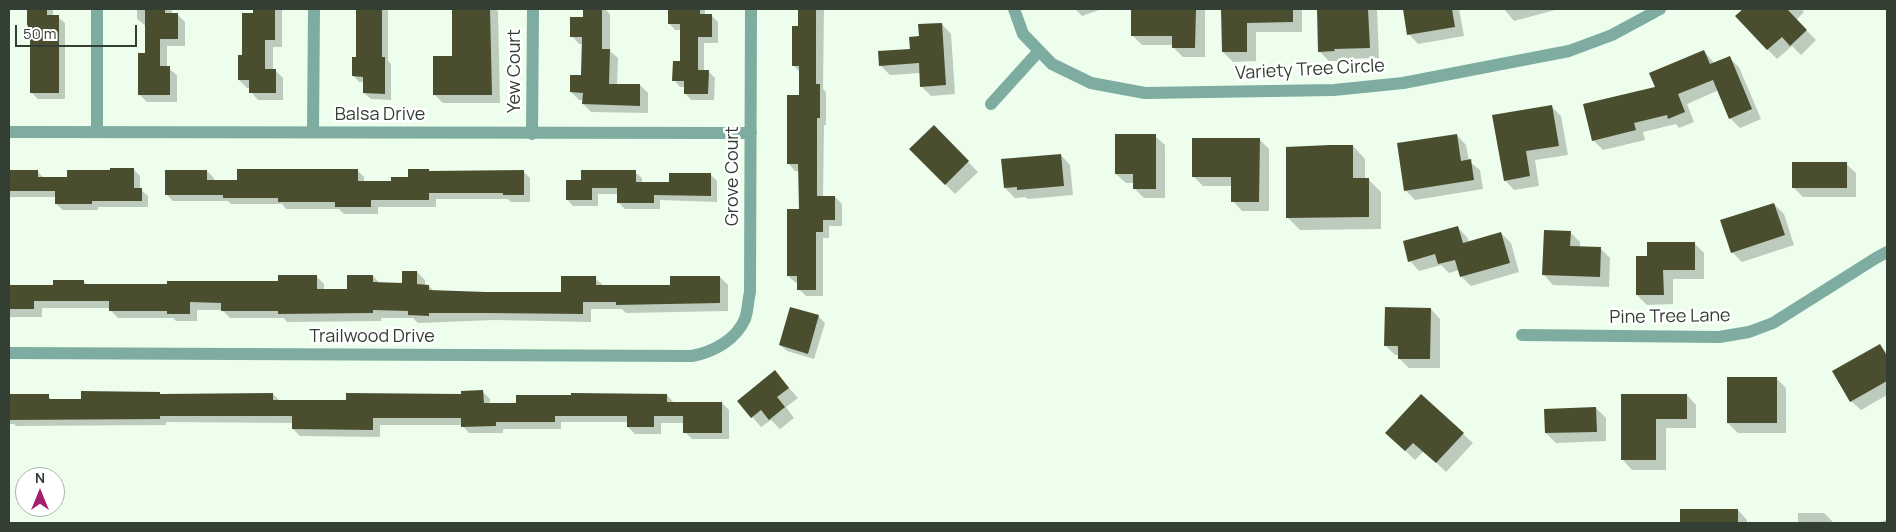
<!DOCTYPE html>
<style>
body{margin:0}
#map{position:relative;width:1896px;height:532px;overflow:hidden;background:#edfeed;font-family:Manrope,sans-serif}
canvas{display:block}
.frame{position:absolute;inset:0;border:10px solid #343f34;pointer-events:none}
.north{position:absolute;left:15px;top:467px;width:50px;height:50px;box-sizing:border-box;background:#fff;border:1px solid #aeb2ae;border-radius:50%;rotate:0deg;font-size:14px;font-weight:700;line-height:20px;text-align:center;color:#343f34}
.north::after{content:'';display:block;margin:auto;width:18px;height:22px;background:#a5206c;clip-path:polygon(50% 0,100% 100%,50% 72%,0 100%)}
.scale{position:absolute;left:15px;top:25px;width:122px;height:22px;box-sizing:border-box;border:2px solid #343f34;border-top:0;padding-left:6px;font-size:15px;line-height:18px;white-space:nowrap;color:#343f34;-webkit-text-stroke:4px #fff;paint-order:stroke}
</style>
<div id="map">
<canvas width="1896" height="532"></canvas>
<div class="frame"></div>
<div class="north">N</div>
<div class="scale">50 m</div>
</div>
<script>
const g = document.querySelector('canvas').getContext('2d');
g.lineJoin = 'round';
function fill(path, color) { g.fillStyle = color; g.fill(path, 'evenodd'); }
function trace(path, color, width, dash) { g.strokeStyle = color; g.lineWidth = width; g.lineCap = dash ? 'butt' : 'round'; g.setLineDash(dash || []); g.stroke(path); }
function drawText(font, color, halo, rows, align = 'center') {
  g.font = font + ' Manrope,sans-serif'; g.lineWidth = 5; g.setLineDash([]); g.textBaseline = 'middle'; g.strokeStyle = halo; g.fillStyle = color; for (const [text, x, y, turn = 0] of rows) {
    g.save(); g.translate(x, y); g.rotate((+turn || 0) * Math.PI / 180); g.textAlign = isNaN(turn) ? turn : align; if (halo) g.strokeText(text, 0, 0); g.fillText(text, 0, 0); g.restore();
  }
}
fill(new Path2D(`
 M29,9H53V17H58L65,23V99H38L31,92V40L28,38Z
 M137,9H172V14H177L185,22V46H167V67L177,75V102H147L139,94L146,55V26L137,19Z
 M254,9H282V47H273V70H275L283,78V100H258L251,92V88H247L239,80Z
 M357,9H388V61L391,64V100L371,99L364,93L365,82H359L353,75L357,58Z
 M454,9H495L498,11L500,103H443L434,94L453,57Z
 M584,9H605L610,14V51L618,58L617,85H640L648,93V113L591,112L583,104V100H579L571,92L582,76L583,44H579L572,36L584,19Z
 M669,9H705V16H712L718,22V43H704V71H708L715,78L714,100H691L685,93V87H680L674,80L681,63V30H675L669,23Z
 M799,9H824L823,89L826,92V125H824L823,197H835L842,204V226H829V238H823V296H806L799,289V283H796L788,276L801,210L800,171H795L788,163L801,96V73L793,65L800,27Z
 M941,9H966V10H943Z
 M1075,9H1102L1082,16Z
 M1154,9H1205V57H1183L1174,48V45H1142L1132,35Z
 M1223,9H1302V32H1256V61L1233,62L1223,52Z
 M1318,9H1377L1379,58L1344,59V61H1329L1320,52Z
 M1412,9H1459L1464,36L1418,44L1409,34L1404,10Z
 M1504,9H1559L1514,21Z
 M1745,9H1801L1804,12L1796,20L1816,40L1801,55L1792,46L1777,59L1736,17Z
 M942,24L951,34L955,94L931,96L921,86V73L890,75L880,65L911,50L920,38Z
 M1704,51L1715,64L1729,58L1739,67L1761,119L1740,128L1730,118L1719,90L1687,104L1694,122L1679,128L1676,124L1643,132L1645,140L1603,150L1593,140L1656,88Z
 M1551,106L1561,116L1568,155L1535,160L1539,186L1514,190L1505,180Z
 M933,127L978,172L955,194L911,149Z
 M1457,135L1466,145L1469,161L1480,170L1483,189L1415,200L1405,190Z
 M1155,136L1165,145V198H1144L1134,188V183H1126L1116,174Z
 M1259,139L1269,149V211H1242L1233,201V186H1203L1193,176Z
 M1353,146L1365,159V179H1368L1381,192V229L1300,230L1287,217Z
 M1061,155L1070,165L1073,195L1028,199L1025,197L1015,198L1005,188Z
 M1846,164L1856,173V197H1803L1793,187Z
 M133,169L140,176V189L148,196V207H98V210H63L56,204V197H9V171H37L44,178H68V171Z
 M357,170L364,177V182H392L409,178L429,170L431,172L523,171L530,178V202H511L508,199H436V207H378V214H344L339,209H286L282,204H231L228,201H173L166,194L207,171L214,178V181H238Z
 M635,172L642,178V183H671L710,174L717,181V202L660,200V209H625L618,202V194H598V206H573L567,199L583,181Z
 M1774,204L1784,214L1794,245L1742,262L1732,252Z
 M1457,227L1467,237L1469,242L1501,233L1511,243L1519,272L1471,286L1461,276L1459,270L1449,273L1441,265L1419,271L1410,261Z
 M1570,232L1580,242V247L1600,248L1610,258L1609,287L1553,285L1544,275Z
 M1694,243L1704,253V279H1673V304L1647,305L1637,295L1648,257Z
 M417,272L425,280V286H429L435,292L563,293L595,278L604,286L671,287L720,277L728,285V311L626,313L622,309H591V322L495,320L418,323L413,318H381V321L287,322L284,318H230L222,310H197V321H176L173,318H118L110,310V308H42V317H9V287H54L83,281L87,285H168L279,282L316,276L324,284V290H348L373,276L380,283L403,284Z
 M1431,309L1440,319V368H1409L1399,358V355H1395L1385,345Z
 M818,316L825,323L814,359L787,351L780,345Z
 M1880,345L1887,353V395L1861,410L1851,401Z
 M775,372L798,398L786,407L794,418L780,429L771,420L761,427L738,401Z
 M1776,378L1786,388V433H1738L1728,423Z
 M483,392L490,399V404L667,395L674,403H722L729,410V439H692L685,432V423H661V434H635L628,427V422H561V429H503V433H469L462,425H380V437L300,436L293,429V423L166,422V425L16,426L14,424H9V396H48L52,400H82L161,395L273,394L280,401H347L462,395Z
 M1623,395H1687L1696,405V428H1666V470H1632L1623,460Z
 M1596,408L1606,418V441L1556,443L1546,433Z
 M1463,434L1473,443L1446,472L1424,451L1415,460L1397,443Z
 M1681,510H1738L1747,520V523H1681Z
 M1798,513H1824L1834,523H1798Z
 M1887,520V523H1875Z`), '#0003');
fill(new Path2D(`
 M27,9H47V15H59V93H30V38H27Z
 M145,9H165V13H178V39H160V66H170V95H138V53H145Z
 M253,9H275V40H265V69H276V93H249V80H238V55H242V13H253Z
 M356,9H382V57H385V94L363,93V77L352,76V57H356Z
 M452,9H490L492,95H433V56H452Z
 M583,9H602V49H610L609,84H640V106L582,104L583,93L570,92V75H581L582,37H570V17H583Z
 M668,9H700V14H712V37H698V70H709L708,94H684V81H672L673,61H680V24H668Z
 M798,9H816V84H820V118H817V196H835V220H823V232H816V290H797V276H787V209H799L798,164H787V95H799V66H792V26H798Z
 M1131,9H1196L1195,48H1172V36H1131Z
 M1221,9H1293V22L1247,23V52H1222Z
 M1317,9H1368L1370,48L1334,49L1335,51L1318,52Z
 M1403,9H1452L1455,27L1407,35Z
 M1743,9H1787L1807,30L1790,46L1782,37L1767,50L1735,16Z
 M942,23L946,85L920,87L919,63L879,66L878,51L910,49L909,37L919,36L918,24Z
 M1704,50L1710,64L1730,56L1752,109L1729,119L1713,80L1678,94L1685,112L1668,119L1667,115L1634,123L1636,130L1592,141L1583,104L1655,87L1649,73Z
 M1552,105L1559,146L1526,151L1530,176L1504,181L1492,115Z
 M934,125L969,161L945,185L909,149Z
 M1115,134H1156V189H1133V174H1115Z
 M1457,134L1461,161L1471,159L1474,180L1404,191L1397,143Z
 M1192,138H1260L1259,202H1231V177H1192Z
 M1330,145H1353V178H1369V217L1286,218V147Z
 M1061,154L1064,186L1017,190V187L1004,188L1001,159Z
 M1792,162H1847V188H1792Z
 M110,168H134V188H142V201H92V204H55V191H9V170H38V177H67V170H110Z
 M237,169H358V181H391V177H408V169H429V171L524,170V195H503V193H429V200H371V207H335V202H278V198H223V195H165V170H207V180H237Z
 M581,170H636V182H669V173H711V196L654,195V203H617V188H592V200H566V180H581Z
 M1774,203L1785,235L1731,253L1720,220Z
 M1458,226L1463,243L1501,232L1510,263L1460,277L1455,260L1438,264L1435,254L1408,262L1403,241Z
 M1544,230L1571,231L1570,246L1601,247L1600,277L1542,275Z
 M1647,242H1695V270H1663L1664,295H1636V256H1647Z
 M402,271H417V284L429,285V290L486,292H561V276H596V285H670V276H720V303L616,305V302H583V314L486,313H429V316L408,315V311L373,310V313L278,314V311H221V303L190,302V314H167V311H109V301H34V309H9V285H53V280H84V284H167V281H278V275H317V289H347V275H373V282L402,283Z
 M790,307L819,315L808,354L779,345Z
 M1385,307L1431,308L1430,359H1398V346H1384Z
 M1880,344L1887,356V381L1850,402L1832,371Z
 M775,370L789,388L777,397L785,407L769,420L761,410L751,418L737,401Z
 M1727,377H1777V423H1727Z
 M483,390L484,403H516V395H571V393L667,394V402H722V433H683V416H654V427H627V416H555V422H496V426L461,427V418H373V430L292,429V416H160V419L9,420V394H49V399H81V391L160,392V394L273,393V400H346V393L461,394V391Z
 M1421,394L1464,433L1436,463L1413,443L1405,451L1385,433Z
 M1621,394H1687V419H1656V460H1621Z
 M1596,407L1597,432L1545,433L1544,409Z
 M1680,509H1738V523H1680Z`), '#4a4e2f');
trace(new Path2D(`
 M97,9V132
 M1014,9L1023,34L1052,64L1091,83L1145,93L1334,90L1403,83L1569,51L1612,35L1660,9
 M991,104L1039,51
 M9,132L751,133
 M313,132L314,9
 M532,134L533,9
 M1522,335L1719,337L1749,332L1773,323L1876,258L1887,252
 M9,353L692,356C713,352 736,340 745,319C748,311 748,300 750,292L751,9`), '#7eaca0', 12);
drawText('18px', '#343f34', '#fff', [
 ["Variety Tree Circle",1310,70,-3],
 ["Yew Court",515,71,-90],
 ["Balsa Drive",380,115],
 ["Grove Court",733,176,-90],
 ["Pine Tree Lane",1670,317,-1],
 ["Trailwood Drive",372,337]
]);
</script>
